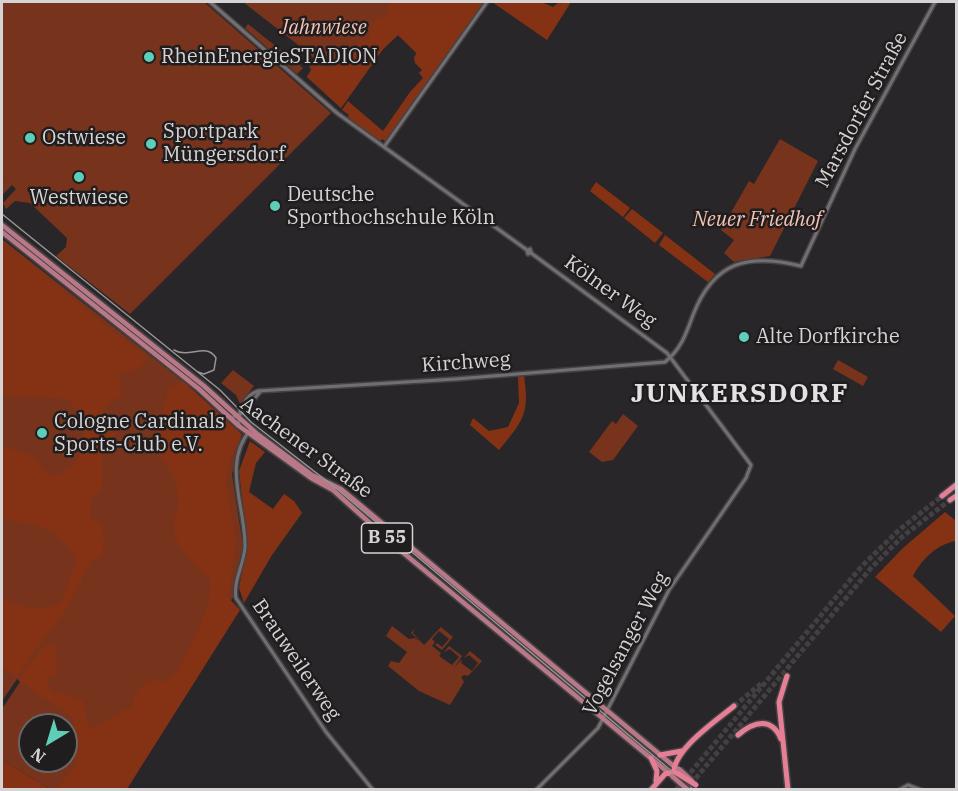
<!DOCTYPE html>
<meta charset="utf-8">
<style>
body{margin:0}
#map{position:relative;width:958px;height:791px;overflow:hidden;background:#292629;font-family:"IBM Plex Serif",serif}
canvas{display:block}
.frame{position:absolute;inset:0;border:3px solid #d5d3d4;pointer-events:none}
.north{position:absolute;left:18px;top:713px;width:60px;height:60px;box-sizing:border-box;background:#201d1f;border:2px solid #686667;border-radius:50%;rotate:218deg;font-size:16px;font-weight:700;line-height:24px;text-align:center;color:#d5d3d4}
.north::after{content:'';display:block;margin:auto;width:21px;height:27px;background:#5eceb8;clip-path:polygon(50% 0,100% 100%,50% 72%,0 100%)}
</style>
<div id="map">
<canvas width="958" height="791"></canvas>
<div class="frame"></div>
<div class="north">N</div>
</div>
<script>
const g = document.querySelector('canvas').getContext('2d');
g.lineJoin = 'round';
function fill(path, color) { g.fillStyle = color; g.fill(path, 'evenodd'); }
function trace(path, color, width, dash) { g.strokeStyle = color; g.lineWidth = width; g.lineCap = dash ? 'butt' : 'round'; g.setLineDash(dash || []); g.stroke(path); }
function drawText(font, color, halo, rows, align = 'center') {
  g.font = font + ' "IBM Plex Serif",serif'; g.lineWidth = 5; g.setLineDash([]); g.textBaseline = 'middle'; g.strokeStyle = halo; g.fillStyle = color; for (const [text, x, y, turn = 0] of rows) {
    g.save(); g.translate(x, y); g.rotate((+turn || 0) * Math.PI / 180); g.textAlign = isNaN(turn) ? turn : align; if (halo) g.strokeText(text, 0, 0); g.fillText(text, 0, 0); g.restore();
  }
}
fill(new Path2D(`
 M2,2H204L331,113L130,314L56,256L66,247L67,238L30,203L15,201L6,209L3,203L16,189L12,185L2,195V177H4L2,175Z
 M243,2H485L435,72L398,35L383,49L341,108L307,77L311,70L309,66L314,60L311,55Z
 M248,24L303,68L297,74L245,28Z
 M780,139L818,161L770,256L734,262L724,253L734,240L721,230L749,181L754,184Z
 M2,239L184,382L242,434L232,474L243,546L233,597L196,657L127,789H50L2,760V709L20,682L17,679L2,701ZM30,725H66V761H30Z
 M838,360L868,377L863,386L833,369Z
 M233,370L254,386L240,404L236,395L221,383Z
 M623,414L638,426L613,460L602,462L589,452L612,421L616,424Z
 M392,626L409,639L415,638L421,642L411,633L414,629L413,633L424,645L441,627L453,637L442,650L435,645L437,643L442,647L449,639L439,631L432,639L435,642L432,646L441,653L439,656L452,665L459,657L450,649L444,652L449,646L462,656L454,668L462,659L461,663L472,671L478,663L469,655L464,658L470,651L482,661L468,676L464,675L461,677L464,682L450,705L419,691L388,666L391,661L399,663L407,652L386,636Z`), '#78331c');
fill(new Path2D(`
 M391,2H485L386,142L382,139L380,142L347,118L349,115L342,110L348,101L383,131L410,92L423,78L419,73L422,70L415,63L414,57L417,53L398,35L383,49L341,108L307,77L314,65C338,77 349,57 360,39L370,40L369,32L377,17H388L386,10Z
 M492,2H541L553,7L559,2H571L547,40Z
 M596,182L630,208L623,217L590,191Z
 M632,209L663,233L655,243L624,218Z
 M665,235L715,274L708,282L659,245Z
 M2,240L112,331L148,357C140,370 133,371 119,373L122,395L103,408L106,428L116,434L103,452L102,490L91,498L90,517C107,527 105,538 102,556L92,560L67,608L16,677L2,667V598C22,608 39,611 61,604L77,560C57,526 38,524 2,520V446L30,455L46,472L55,477L77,462L85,421L67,399L2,395Z
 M524,376C530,415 522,422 499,450L470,425L473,418L489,431L508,427L519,403L518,377Z
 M184,382L241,434L229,462L226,483L236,543L228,597L240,610L127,789H56L76,765L74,718L20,681L25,670L46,645H56V675L47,679L51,691L83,700L89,728C105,725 117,712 132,707C135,691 139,685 154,679L163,682L177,672L199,628L210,598V579C198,569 176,547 174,531C172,522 177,513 178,504C181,482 164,457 148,443L159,426L169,387Z
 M250,441L265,452L256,463L249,492L273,509L284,494L294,501L302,513L272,555L244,603L239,588L247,544L239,471Z
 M945,512L956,521V541C937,544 922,559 913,576L955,616L941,632L875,577L903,548Z
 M2,760L50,789H2Z`), '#853214');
trace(new Path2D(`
 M734,706L762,683
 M676,790L861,567L899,530L942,496
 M686,790L871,568L903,536L950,500`), '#434043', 5, [5, 2.5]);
const minor = new Path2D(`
 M210,2L337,113L527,250
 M384,147L487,2
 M530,249L531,252L528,254L527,251Z
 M531,253L667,353L751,465L746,478L669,590L598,728L536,790
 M230,417H238L260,392
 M239,424C237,411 246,395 258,391L456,379L665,362C681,349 686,334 693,315C714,261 748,253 801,266L855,149L935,2
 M251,429C221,464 246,507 245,547C244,564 233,581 236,598L326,732L373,790
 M899,790L908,785L921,790`);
const major = new Path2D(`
 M2,225L204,386L256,433L312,475L341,489L676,768
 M2,232L199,389L239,426L311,478L333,490L400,550L670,774`);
const highway = new Path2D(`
 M942,496L956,485
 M950,500L956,496
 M787,676L779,702L788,790
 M738,735C754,721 772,717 781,739
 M660,755L682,751
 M651,758L657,771L656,781
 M674,777C669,752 716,721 734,706
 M651,790L665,774L674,772`);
trace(minor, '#454244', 6);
trace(major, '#454244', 8);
trace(highway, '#454244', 8);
trace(minor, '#726e71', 3);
trace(major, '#b87887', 4.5);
trace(highway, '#e67f95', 5);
trace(new Path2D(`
 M2,182V192
 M2,214L220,390L251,422L337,489L694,790
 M174,350C189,359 206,342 216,358L214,370L204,374L198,372`), '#979596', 1.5);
const majorBridge = new Path2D(`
 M679,769L692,781
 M672,776L688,790`);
const highwayBridge = new Path2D(`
 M675,772L696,785`);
trace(majorBridge, '#454244', 8, []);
trace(highwayBridge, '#454244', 8, []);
trace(majorBridge, '#b87887', 4.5);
trace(highwayBridge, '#e67f95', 5);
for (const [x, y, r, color] of [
 [149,57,6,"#5eceb8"],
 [30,138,6,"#5eceb8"],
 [151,144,6,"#5eceb8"],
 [79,177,6,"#5eceb8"],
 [275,206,6,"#5eceb8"],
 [744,337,6,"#5eceb8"],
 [42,433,6,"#5eceb8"]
]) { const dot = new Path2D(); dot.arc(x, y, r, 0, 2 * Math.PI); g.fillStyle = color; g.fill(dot); trace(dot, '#201d1f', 2); }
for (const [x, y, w] of [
 [387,538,51]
]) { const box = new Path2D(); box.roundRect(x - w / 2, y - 15, w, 30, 4.5); g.fillStyle = '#201d1f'; g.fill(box); trace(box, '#d5d3d4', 1.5); }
drawText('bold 18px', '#d5d3d4', null, [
 ["B 55",387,538]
]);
drawText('italic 20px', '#f4c3b3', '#201d1f', [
 ["Jahnwiese",323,28],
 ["Neuer Friedhof",757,220]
]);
drawText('20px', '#d5d3d4', '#201d1f', [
 ["RheinEnergieSTADION",161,57],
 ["Sportpark",163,132],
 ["Müngersdorf",163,155],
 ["Ostwiese",42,138],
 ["Deutsche",287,195],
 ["Sporthochschule Köln",287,218],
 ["Westwiese",79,198,"center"],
 ["Alte Dorfkirche",756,337],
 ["Cologne Cardinals",54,422],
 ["Sports-Club e.V.",54,445]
], 'left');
drawText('20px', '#d5d3d4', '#201d1f', [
 ["Marsdorfer Straße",862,110,-62],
 ["Kölner Weg",610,292,36],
 ["Kirchweg",466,363,-4],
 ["Aachener Straße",306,448,36],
 ["Vogelsanger Weg",626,644,-62],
 ["Brauweilerweg",296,660,56]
]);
g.letterSpacing = '1.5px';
drawText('bold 26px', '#e4e0e3', '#201d1f', [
 ["JUNKERSDORF",740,394]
]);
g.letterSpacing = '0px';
</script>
